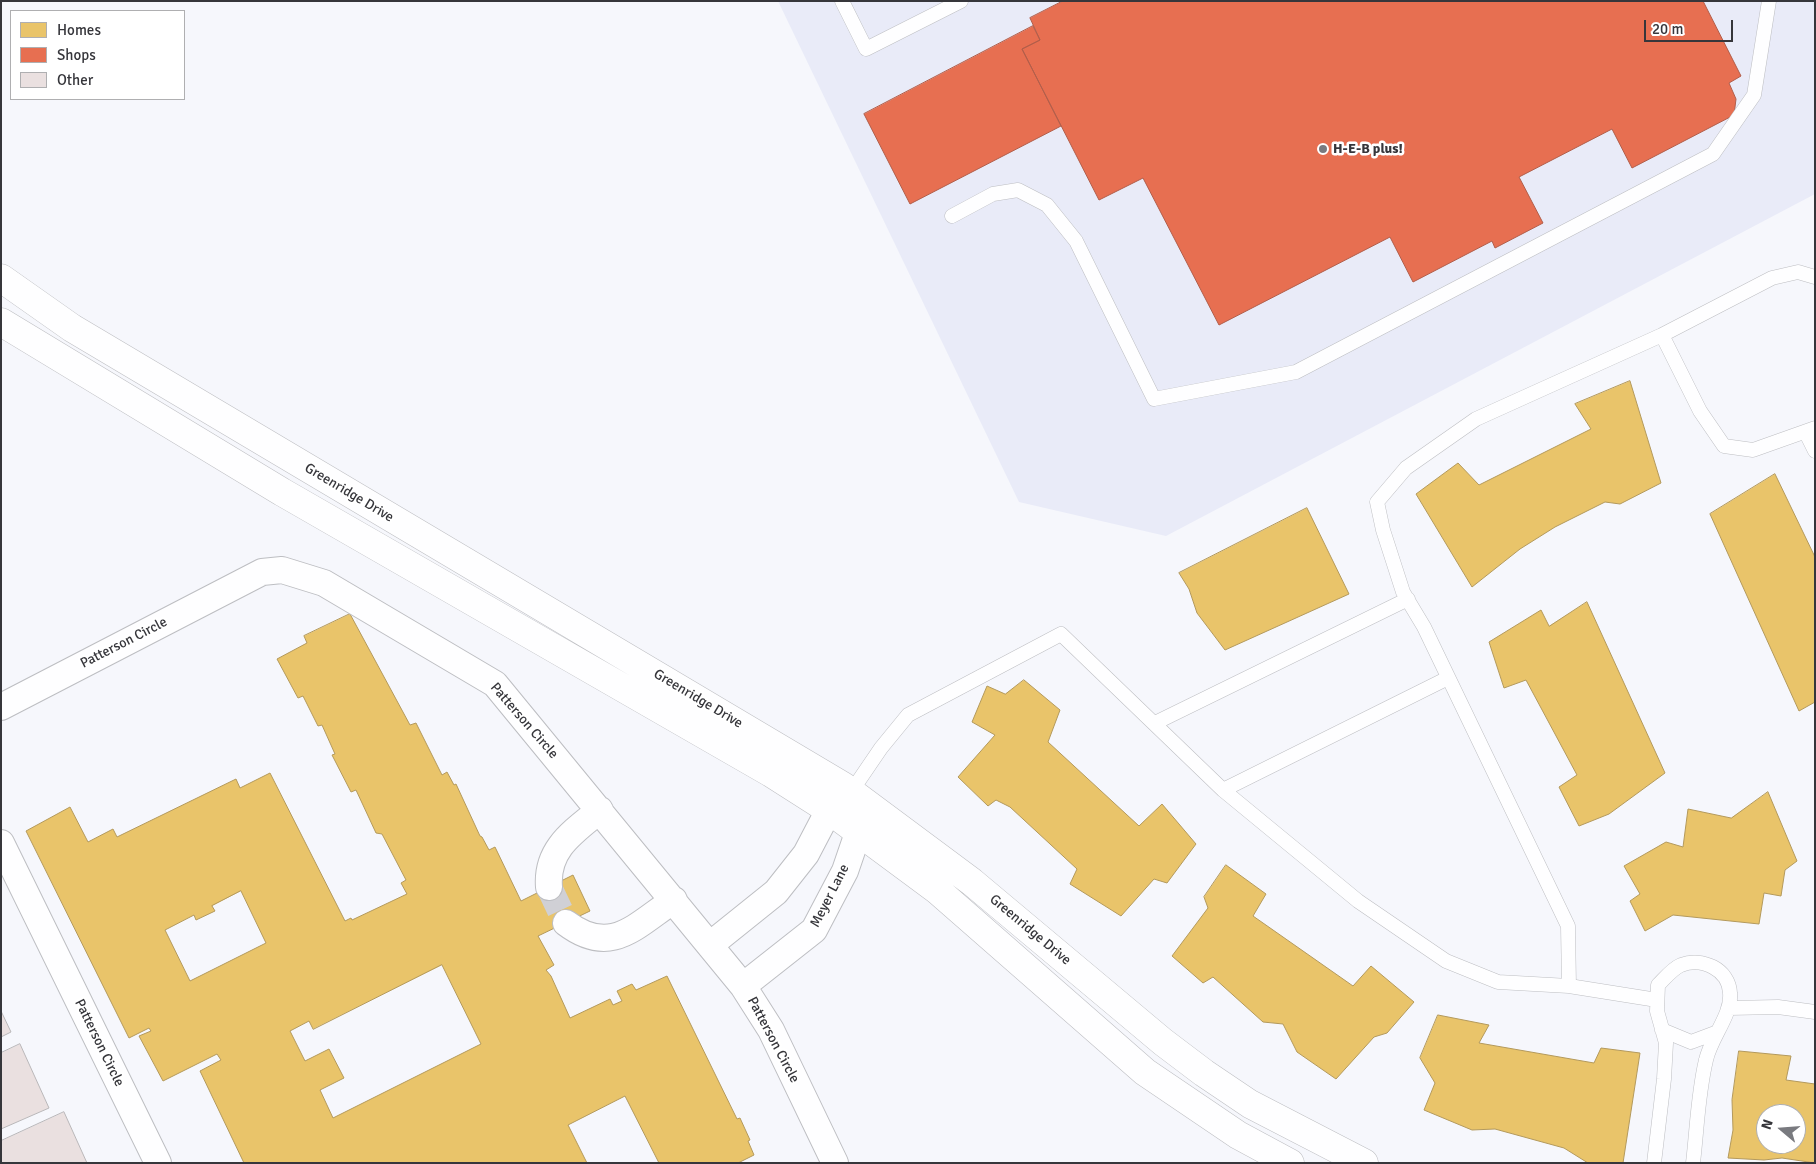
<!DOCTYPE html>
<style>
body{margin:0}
#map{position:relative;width:1816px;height:1164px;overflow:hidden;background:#f6f7fc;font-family:Signika,sans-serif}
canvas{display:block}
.frame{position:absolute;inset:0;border:2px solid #36363b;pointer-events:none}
.legend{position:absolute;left:10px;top:10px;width:175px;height:90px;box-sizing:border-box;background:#fff;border:1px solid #afafb1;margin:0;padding:6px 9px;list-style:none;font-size:15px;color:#36363b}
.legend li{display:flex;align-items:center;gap:10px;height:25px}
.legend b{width:25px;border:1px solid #afafb1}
.north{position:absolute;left:1756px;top:1104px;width:50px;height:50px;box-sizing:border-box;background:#fff;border:1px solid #afafb1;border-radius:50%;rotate:288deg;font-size:14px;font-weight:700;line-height:20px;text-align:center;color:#36363b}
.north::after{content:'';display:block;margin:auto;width:18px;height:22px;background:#797a7f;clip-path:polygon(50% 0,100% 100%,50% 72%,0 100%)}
.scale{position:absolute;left:1644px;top:20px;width:89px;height:22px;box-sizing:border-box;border:2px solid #36363b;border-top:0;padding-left:6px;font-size:15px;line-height:18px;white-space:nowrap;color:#36363b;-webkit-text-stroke:4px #fff;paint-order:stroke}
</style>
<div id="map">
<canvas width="1816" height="1164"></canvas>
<div class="frame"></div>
<ul class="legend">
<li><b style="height:14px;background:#e9c46a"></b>Homes</li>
<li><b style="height:14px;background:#e76f51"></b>Shops</li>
<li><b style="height:14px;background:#eae0e0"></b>Other</li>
</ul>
<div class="north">N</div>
<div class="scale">20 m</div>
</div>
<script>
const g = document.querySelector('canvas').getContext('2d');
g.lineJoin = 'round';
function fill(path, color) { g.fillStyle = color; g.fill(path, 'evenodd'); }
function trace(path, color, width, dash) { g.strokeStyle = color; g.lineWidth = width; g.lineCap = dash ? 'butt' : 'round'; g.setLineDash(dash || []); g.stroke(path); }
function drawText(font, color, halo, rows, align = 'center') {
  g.font = font + ' Signika,sans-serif'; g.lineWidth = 5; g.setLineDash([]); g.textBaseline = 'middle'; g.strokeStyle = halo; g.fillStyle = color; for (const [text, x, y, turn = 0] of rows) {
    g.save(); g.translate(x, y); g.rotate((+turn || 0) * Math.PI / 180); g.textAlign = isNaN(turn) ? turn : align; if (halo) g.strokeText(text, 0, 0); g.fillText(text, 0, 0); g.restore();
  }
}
fill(new Path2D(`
 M778,1H1815V194L1166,536L1019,502Z`), '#e9ebf8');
const homes = new Path2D(`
 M1630,381L1661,483L1620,504L1605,502L1555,527L1520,549L1472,587L1416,494L1458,463L1479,485L1591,429L1575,404Z
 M1775,474L1815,557V702L1799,711L1710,514Z
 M1307,508L1349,594L1225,650L1197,613L1189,589L1179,573Z
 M1587,602L1665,773L1609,814L1579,826L1559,787L1577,775L1526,680L1504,688L1489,642L1541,610L1549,626Z
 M350,614L410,725L416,723L442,775L447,772L454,785L456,784L480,836L482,837L489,850L495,847L521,901L573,875L590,911L538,936L554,965L546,970L551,976L570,1018L610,999L613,1005L622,1001L617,991L632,984L636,990L667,976L737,1119L740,1118L750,1140L748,1141L754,1155L738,1163H659L625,1096L568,1125L587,1163H244L200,1071L221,1060L217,1054L163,1081L139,1036L151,1031L149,1028L129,1038L26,831L70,807L88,842L113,829L117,837L236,779L240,788L270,773L345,921L351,918L352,920L407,894L401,883L406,880L382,834L376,833L356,790L351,792L332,755L335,754L322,725L318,726L303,696L298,698L277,659L307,643L304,636ZM241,891L266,943L190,981L165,930L194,915L196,920L215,911L212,906ZM442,965L481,1044L333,1118L320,1090L344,1078L329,1049L305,1061L290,1031L309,1021L313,1029Z
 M1024,680L1060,710L1048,742L1139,826L1162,804L1196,844L1167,883L1154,879L1121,916L1070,884L1077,869L1010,807L996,800L988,806L958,777L995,735L972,722L987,686L1005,694Z
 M1768,792L1797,861L1785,870L1781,896L1764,893L1759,924L1673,915L1645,931L1630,901L1640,894L1624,866L1666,842L1683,847L1688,809L1731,818Z
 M1226,865L1266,894L1253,916L1353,986L1371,966L1414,1002L1387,1033L1374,1037L1336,1079L1297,1052L1283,1024L1263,1022L1213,977L1203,983L1172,956L1208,908L1204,897Z
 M1438,1015L1489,1025L1479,1043L1594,1063L1601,1048L1640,1053L1623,1163H1588L1564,1148L1495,1129L1472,1130L1424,1110L1435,1083L1420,1058Z
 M1739,1051L1791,1056L1786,1080L1815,1084V1163L1782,1158L1764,1160L1728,1158L1733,1130L1732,1100ZM1766,1114H1796V1144H1766Z`);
fill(homes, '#e9c46a');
trace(homes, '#b3995c', 1);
const shops = new Path2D(`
 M1063,1H1703L1741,76L1729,83L1736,99L1734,115L1632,168L1612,129L1519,177L1543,223L1495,248L1492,241L1413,282L1390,237L1219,325L1143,178L1099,200L1022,49L1040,40L1030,18Z
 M1033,26L1040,40L1022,49L1061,126L910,204L864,114Z`);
fill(shops, '#e76f51');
trace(shops, '#b25e4a', 1);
const building = new Path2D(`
 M1,1011L11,1032L1,1037Z
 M20,1044L49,1108L1,1129V1053Z
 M64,1112L87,1163H1V1141Z`);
fill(building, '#eae0e0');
trace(building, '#b9b7b9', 1);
trace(new Path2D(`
 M549,887L566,923`), '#d0d0d5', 26, [26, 13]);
const lane = new Path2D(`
 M842,1L866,49L961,1
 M952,216L993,194L1018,190L1047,205L1076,241L1154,399L1296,372L1713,154L1754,95L1769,1
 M1662,335L1772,278L1798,272L1815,277
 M1806,433L1815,451
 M1155,723L1408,599
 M1223,790L1448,678
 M851,792L881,748L908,715L1061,634L1223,790L1358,901L1446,961L1498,982L1569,986L1568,926L1424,627L1403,592L1383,530L1377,502L1406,468L1476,419L1662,335L1700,411L1724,446L1753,450L1815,428
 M1569,986L1657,1000
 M1729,1008L1778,1007L1815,1012
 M1662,1030L1691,1042L1715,1033
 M1654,1163L1664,1079L1666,1043L1657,1011L1658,985C1665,978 1672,969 1681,965C1702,957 1729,969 1730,993C1732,1015 1711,1037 1706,1060C1698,1093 1697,1129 1693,1163`);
const street = new Path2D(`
 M1,707L262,572L282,570L324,583L495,684L743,986L771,1030L835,1163
 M1,843L158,1163
 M549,887C546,849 573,832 600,810
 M566,923C611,957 635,926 674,900
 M710,945L776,892L806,854L829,810
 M743,986L814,930L845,871L858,833`);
const secondary = new Path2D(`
 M1,278L72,328L843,786L972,882L1163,1042L1204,1073L1250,1104L1364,1163
 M1,322L282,492L771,773L829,810L937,890L1145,1072L1238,1135L1290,1163`);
trace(lane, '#bdbec2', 15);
trace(street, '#bdbec2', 28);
trace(secondary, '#bdbec2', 29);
trace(lane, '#fefeff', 14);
trace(street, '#fefeff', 26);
trace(secondary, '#fefeff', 28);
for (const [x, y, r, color] of [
 [1323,149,5,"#797a7f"]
]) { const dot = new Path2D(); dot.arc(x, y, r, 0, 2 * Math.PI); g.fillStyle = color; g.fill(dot); trace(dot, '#fff', 2); }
drawText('bold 14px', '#36363b', '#fff', [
 ["H-E-B plus!",1333,149]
], 'left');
drawText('14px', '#36363b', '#fff', [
 ["Greenridge Drive",349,493,31],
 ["Patterson Circle",124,643,-27],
 ["Greenridge Drive",698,699,31],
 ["Patterson Circle",524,721,49],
 ["Meyer Lane",830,896,-63],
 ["Greenridge Drive",1030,930,40],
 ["Patterson Circle",773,1040,62],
 ["Patterson Circle",99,1043,64]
]);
</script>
